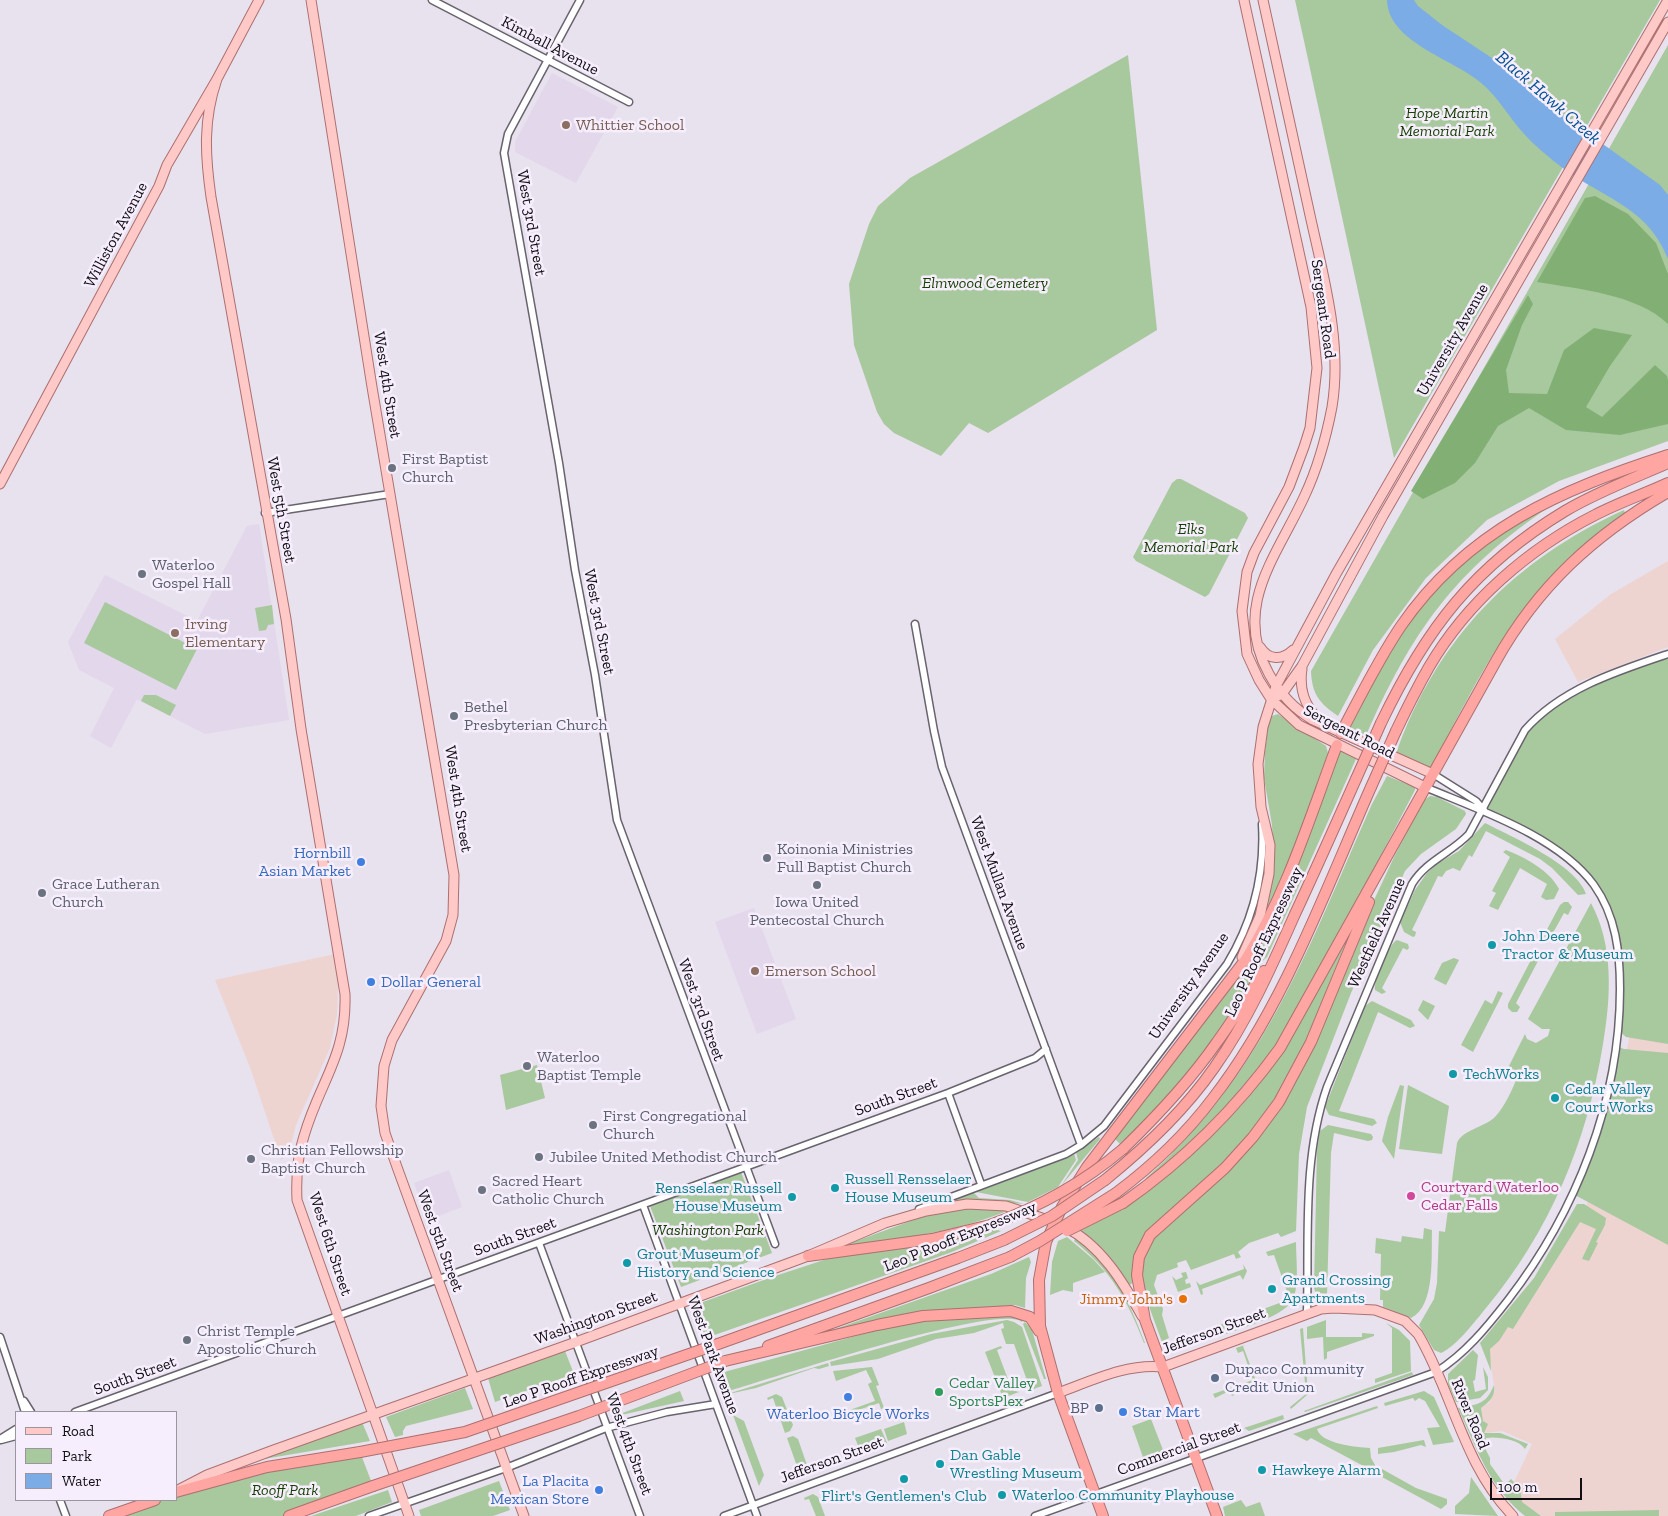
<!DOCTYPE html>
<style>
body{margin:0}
#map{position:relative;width:1668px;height:1516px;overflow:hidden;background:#e8e1ee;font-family:"Zilla Slab",serif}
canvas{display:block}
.legend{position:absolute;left:15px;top:1411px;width:162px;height:90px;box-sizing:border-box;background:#f6eefc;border:1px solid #9b959f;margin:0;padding:6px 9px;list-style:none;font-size:15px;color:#120f14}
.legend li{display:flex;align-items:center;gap:10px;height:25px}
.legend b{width:25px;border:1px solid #9b959f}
.scale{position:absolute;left:1490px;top:1478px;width:92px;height:22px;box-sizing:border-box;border:2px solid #120f14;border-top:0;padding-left:6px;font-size:15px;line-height:18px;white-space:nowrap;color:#120f14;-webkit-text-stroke:4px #f6eefc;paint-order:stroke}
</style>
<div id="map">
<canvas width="1668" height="1516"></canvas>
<ul class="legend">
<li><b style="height:6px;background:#ffc9c7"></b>Road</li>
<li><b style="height:14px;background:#a8c89e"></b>Park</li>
<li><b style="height:14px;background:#7bace5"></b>Water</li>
</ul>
<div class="scale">100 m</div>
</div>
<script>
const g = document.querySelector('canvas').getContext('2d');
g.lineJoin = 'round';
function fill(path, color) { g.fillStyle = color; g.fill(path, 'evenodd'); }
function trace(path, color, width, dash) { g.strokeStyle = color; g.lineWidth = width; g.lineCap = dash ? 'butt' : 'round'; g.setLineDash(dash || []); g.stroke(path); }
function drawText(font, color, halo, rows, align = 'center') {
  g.font = font + ' "Zilla Slab",serif'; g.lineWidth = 5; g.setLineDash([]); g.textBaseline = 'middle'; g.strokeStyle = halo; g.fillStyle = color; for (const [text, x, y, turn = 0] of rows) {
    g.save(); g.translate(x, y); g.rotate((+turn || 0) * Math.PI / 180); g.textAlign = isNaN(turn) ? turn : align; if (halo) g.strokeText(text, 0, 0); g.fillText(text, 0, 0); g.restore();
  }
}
fill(new Path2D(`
 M552,73L618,107L576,183L515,152V142Z
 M259,524L289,720L205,734L137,699L111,748L90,736L114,688L79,670L68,642L105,575L197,621L247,526Z
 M754,908L796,1019L757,1034L715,922Z
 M449,1170L462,1207L428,1220L414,1183Z`), '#e2d7eb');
fill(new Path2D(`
 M1668,561V647L1578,682L1555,639L1611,594Z
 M1668,664V1516H1531L1508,1495L1532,1444L1502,1431L1484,1433L1481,1408L1489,1403L1495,1391L1488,1349L1532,1299L1593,1193L1616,1111L1636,1000Z
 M335,954L338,983L337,1014L330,1048L296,1125L289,1153L281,1160L251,1070L215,980Z`), '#eed4d0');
fill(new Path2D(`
 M1295,0H1660L1394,458L1306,50Z
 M1668,45V441L1559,481L1487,520L1426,578L1373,650L1338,716C1319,703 1312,694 1311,671Z
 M1128,55L1157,330L988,433L969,423L941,456L894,433L884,424L877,412L854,345L849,284L869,224L878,206L910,178Z
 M1177,479H1181L1245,513L1248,518L1209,594L1205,597L1136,561L1133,557L1172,483Z
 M1552,505C1455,570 1411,632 1365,738L1348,729L1376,670L1420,606L1462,563L1507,528Z
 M1624,510L1625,513C1524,581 1486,664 1431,768L1396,754C1436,639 1514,560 1624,510Z
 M105,602L197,649L176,690L84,643Z
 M272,605L274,624L268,625L266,630L259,631L255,608Z
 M1668,654V1044L1626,1037L1618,1030L1619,948L1603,899L1569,858L1484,810L1525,730L1571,693Z
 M144,695H156L176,705L170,716L141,701Z
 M1278,714L1326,746L1328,753L1283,880L1263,919L1270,892L1274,863L1272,825L1264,778L1265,751L1269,720L1272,716Z
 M1340,751L1356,759L1267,957C1260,962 1260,968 1255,975C1245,995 1232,1015 1219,1033C1189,1074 1156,1111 1120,1144L1115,1139L1240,973Z
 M1387,776L1415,787V790L1328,957L1268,1058L1209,1128L1148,1179L1146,1178C1265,1074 1310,943 1372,804Z
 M1430,796L1437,797L1465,811L1466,814L1456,829L1421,854L1405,871L1351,993L1307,1107L1299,1154L1296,1231L1281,1237L1278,1233L1249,1243L1238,1252L1241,1257L1236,1259L1234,1254L1191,1270L1186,1260L1177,1263L1178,1267L1157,1275L1154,1285L1163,1309L1162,1315L1169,1338L1162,1342L1143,1290L1140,1264L1152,1237L1275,1113L1395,855L1424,800Z
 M1485,823C1512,837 1577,865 1586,894L1578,895L1552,868L1540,859L1486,831L1472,857L1469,855L1460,871L1453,868L1446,871L1442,877L1438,876L1412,930L1416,932L1415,936L1413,937L1404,932L1400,922L1415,890L1427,873L1437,864L1459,851Z
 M1506,850C1525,857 1550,871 1559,889L1554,899L1546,900L1541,897L1547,884L1520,868L1498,910L1489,906L1496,893L1492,891L1510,857L1503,852Z
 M1564,902H1568L1572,907L1568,915L1564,913L1549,940L1543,937L1560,905Z
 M1591,903C1614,946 1611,997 1603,1044C1587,1142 1550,1231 1486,1308C1475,1321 1457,1346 1441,1353L1434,1350L1419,1325L1434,1299L1437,1283L1439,1231L1445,1232L1457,1143C1462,1130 1485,1127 1495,1117C1505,1106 1512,1090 1518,1076L1507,1070L1525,1034L1527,1039L1536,1043L1548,1036L1550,1029H1542L1528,1019Z
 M1354,922L1301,1053L1276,1099L1231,1156L1148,1230L1134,1255L1133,1283L1129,1285L1108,1256L1079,1231C1160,1189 1234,1127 1284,1049C1310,1008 1331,965 1354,922Z
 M1397,940L1408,944L1409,948L1407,950L1403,948L1382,988L1386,992L1382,994L1375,990C1373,981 1389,943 1397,940Z
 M1454,958L1459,960L1446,985L1434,979L1442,963Z
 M1532,958L1538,961L1516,1003L1520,1007L1517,1012H1512L1508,1008V1004Z
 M1498,991L1503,993L1473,1052L1461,1045L1485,1000L1492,1004Z
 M1423,1000L1435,1006L1428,1020L1418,1010Z
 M1372,1001L1411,1020L1415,1026L1410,1028L1378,1012L1339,1111L1374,1119L1377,1123L1372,1126L1329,1115L1325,1107L1365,1006Z
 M1616,1046L1624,1049L1668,1053V1245L1573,1194L1595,1141Z
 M537,1065L545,1098L506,1110L500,1075Z
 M1400,1085L1404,1086L1394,1159L1382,1141L1388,1117Z
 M1408,1085L1449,1106L1442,1154L1399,1149Z
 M1328,1125L1371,1134L1373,1137L1372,1140L1368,1141L1334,1133L1331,1153L1327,1295L1364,1296L1367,1300L1364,1303L1325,1301L1317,1296L1314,1288L1317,1150L1320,1131Z
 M1099,1137L1100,1139L1061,1186L1078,1160L1076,1152Z
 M1074,1153L1076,1160L1058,1187L1028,1202L976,1192V1190Z
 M741,1172L772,1253L681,1287L650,1206Z
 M972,1191L979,1198L1010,1200L1024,1204L973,1200L941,1204Z
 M1577,1204H1584L1606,1218L1605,1225L1596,1242L1598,1243L1589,1261L1582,1259L1596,1229L1580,1222L1513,1329L1508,1327L1499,1341L1490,1349L1491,1371L1480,1343L1534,1278Z
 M973,1208L1007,1211C953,1233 898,1239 840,1247L924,1216Z
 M1424,1228L1432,1230C1431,1253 1436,1306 1411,1318L1383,1307V1300H1380L1381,1254L1375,1253L1376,1238L1401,1242L1402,1236L1423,1239Z
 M993,1229L1001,1231L952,1252L703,1339L693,1311L692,1306L772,1277L833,1257Z
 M1067,1237L1093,1259L1105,1272L1073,1283V1292L1063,1290L1050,1295L1052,1262L1058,1241Z
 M1075,1238C1113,1265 1129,1301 1145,1343H1144C1128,1301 1110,1269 1074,1241Z
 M1296,1242C1296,1259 1299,1281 1294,1297C1288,1316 1240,1328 1218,1337L1217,1333L1220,1331L1219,1326L1222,1324L1285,1301L1288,1294L1274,1255L1268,1256L1266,1252Z
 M1029,1257L1031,1262L1026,1278L1025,1308L1015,1305L924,1312L821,1334L991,1274Z
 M1243,1264L1247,1271L1243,1280L1240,1275L1202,1289L1203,1294L1201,1295L1196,1281L1200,1285L1244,1269Z
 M1186,1272L1188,1278L1185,1280L1186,1284L1190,1283L1191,1287L1178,1292L1172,1276L1176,1280L1183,1277L1181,1273Z
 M1007,1316H1014L1023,1320L1022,1322C999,1302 765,1381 725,1392L717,1374L907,1322Z
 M1007,1320L1014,1322L1022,1327L1042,1386L1031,1390L1030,1387L1037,1384L1029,1386L1014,1344H1006L1001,1329L1004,1328L1003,1323L974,1333L936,1339L878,1359L831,1366L830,1362L931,1334Z
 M1326,1320V1337H1362V1333L1374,1334V1336L1327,1352V1358L1324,1360L1323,1337L1307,1339V1327Z
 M1025,1322L1032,1330L1046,1379H1044L1023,1324Z
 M1386,1323L1399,1330L1410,1341L1411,1371L1375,1383V1379L1392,1373V1328Z
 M1303,1328L1308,1394L1291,1409L1290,1407L1306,1394L1300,1329Z
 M1245,1345L1243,1346L1256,1381L1233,1389L1234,1395L1232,1396L1229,1391L1215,1398L1213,1394L1253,1380L1243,1351L1238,1353L1236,1348Z
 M1001,1346L1002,1348L997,1350L1012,1390L1019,1392L1003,1398L985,1352Z
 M1473,1350L1478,1355L1475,1380L1473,1381L1475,1392L1486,1389L1483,1367L1488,1377V1390L1480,1398L1456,1402L1448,1384V1374Z
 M565,1351L574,1374L495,1402L488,1378Z
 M828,1363L829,1366L819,1369L814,1368L756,1388L724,1395Z
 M872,1367L879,1385L876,1386L884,1408L881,1409L879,1403L849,1413L850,1418H848L847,1411L875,1401L868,1384L872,1382L866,1370L836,1381L833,1371Z
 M1412,1372L1413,1375L1305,1412L1304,1411Z
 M1494,1385C1496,1396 1489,1402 1481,1408L1483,1421L1488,1424L1484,1433H1500L1528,1444L1525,1449C1519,1439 1496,1436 1486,1438L1484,1446L1490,1458V1464L1505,1485L1511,1479L1520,1488L1522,1502L1541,1516H1525C1489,1487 1477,1449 1458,1408C1478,1404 1486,1405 1494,1385Z
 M465,1388L473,1409L406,1426L403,1431V1435L395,1437L386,1417Z
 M680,1391L684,1401L621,1415L620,1414Z
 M1424,1391L1434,1397L1454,1442L1433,1445L1427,1428L1440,1427L1425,1401L1419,1398L1415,1401L1413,1398L1385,1406L1384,1403Z
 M776,1394L782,1397L793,1425L790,1431L785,1433L773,1398L768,1400L767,1398Z
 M1377,1406L1378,1408L1317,1429C1321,1444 1356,1447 1370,1448L1371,1458L1375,1465L1371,1470L1311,1438L1307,1441L1293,1434Z
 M733,1415L744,1421L764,1475L759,1486Z
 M1283,1415L1284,1419L1249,1431L1244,1428Z
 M1151,1419L1165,1455L1145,1463L1132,1426Z
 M362,1422L370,1441L258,1460V1459Z
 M904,1422L907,1434L888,1441L884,1429Z
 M881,1429L887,1443L861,1453L855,1438Z
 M793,1436L798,1439L808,1468L806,1473L796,1476L795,1474L799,1472L787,1438Z
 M1424,1440L1426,1447L1421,1445L1394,1452L1378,1454V1448Z
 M360,1452L373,1486L290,1516H109L154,1500H176V1492Z
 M1382,1469L1416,1488L1447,1499V1504L1441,1509L1382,1477Z
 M1471,1477L1498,1516L1455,1514V1506L1469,1493Z
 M499,1481L510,1510L493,1516H421L419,1510Z
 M388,1490L392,1502L356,1516H311Z
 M813,1494L818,1497L825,1516H816L809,1499L805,1500L804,1498Z
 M1241,1500L1246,1507L1260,1502L1265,1516H1225L1223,1507Z
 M1659,1510V1516H1555V1512Z`), '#a8c89e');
fill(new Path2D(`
 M1595,196L1628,214L1656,243L1668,274V324C1637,294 1578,289 1537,282L1585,198Z
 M1528,295L1533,304L1522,325L1506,370L1509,393L1547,394L1564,350L1594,328L1632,335L1610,366L1586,407L1602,417L1655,365L1667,376L1668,380V424L1620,435L1566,430L1529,408L1498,426L1475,463L1455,483L1423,499L1411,491Z`), '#82b074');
fill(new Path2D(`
 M1387,0H1414L1418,6L1442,25L1504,66L1547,104L1660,185L1668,195V259C1652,218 1623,205 1587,184C1566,171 1544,155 1527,137C1510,120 1499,97 1480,82C1453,59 1388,42 1387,0Z`), '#7bace5');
const minor = new Path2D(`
 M432,0L629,102
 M580,0L508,134L504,153L559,463L575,570L595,675L617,820L775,1244
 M265,513L390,494
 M915,624L934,731L942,767L1081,1145
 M1433,774L1476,801L1484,810
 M948,1093L981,1184
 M643,1205L757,1516
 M919,1209L1066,1154L1081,1145L1104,1126L1227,964C1253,921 1265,875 1262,824
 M539,1243L640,1516
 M1307,1312C1309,1238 1302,1159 1327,1087L1412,884C1426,861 1451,853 1469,834L1525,730C1561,689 1617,671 1668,654
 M0,1337L25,1412
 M24,1401L31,1412
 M75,1412L948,1093L1035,1058L1046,1049
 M0,1439L16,1429
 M1,1440L16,1436
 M60,1500L66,1516
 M369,1516L506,1468L606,1428L667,1412L716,1404
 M724,1516L1058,1393
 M1035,1516L1436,1372C1465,1354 1487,1327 1508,1300C1576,1212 1620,1101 1620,989C1620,952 1616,916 1594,885C1558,836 1479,810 1425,787`);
const major = new Path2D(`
 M311,0L372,387L454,875L453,915L446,941L392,1040L384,1066L381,1106L385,1133L397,1167L524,1516
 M1244,0L1311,307L1317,368L1310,428L1304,447L1289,487L1254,553L1247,572L1242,611L1247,654L1259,680L1271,699L1299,725L1425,787
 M1263,0C1278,69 1293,138 1308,206C1322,272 1343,340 1332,407C1326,438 1318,467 1305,495C1278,555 1231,606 1269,674C1280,694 1294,709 1313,720L1433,774
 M217,79C203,120 205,155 211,197L286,619L301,729L345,994C347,1056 320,1081 304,1136C297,1157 296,1178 297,1200L409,1516
 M0,484L159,186L167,165L217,79L259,0
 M1260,647C1269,661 1282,660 1293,650
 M1302,669C1299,689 1304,705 1319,720
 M1278,696L1282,694L1302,666L1383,516L1668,22
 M1242,957L1260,916L1269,874L1270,845L1261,807L1258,764L1263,727L1276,686L1336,574L1668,0
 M1065,1227C1101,1245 1123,1282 1142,1316
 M1058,1393C1091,1381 1127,1363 1163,1367L1321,1309L1334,1308L1375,1310L1405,1321L1418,1334C1453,1393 1463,1465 1513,1516
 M180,1489L207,1475L271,1451L576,1342L808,1256L885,1223L926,1211L967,1204L1006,1206L1051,1221`);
const highway = new Path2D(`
 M1381,723C1426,629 1474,566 1565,511C1597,492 1634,478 1668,463
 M1396,731C1406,710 1417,688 1429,667C1467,602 1528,549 1595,515C1618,503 1644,494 1668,483
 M1341,733C1360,697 1378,660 1401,626C1468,529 1560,490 1668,455
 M1123,1149C1157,1116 1190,1081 1217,1042C1234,1019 1248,995 1264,971
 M1105,1180C1146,1147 1184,1111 1214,1068C1248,1020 1271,968 1295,914C1316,869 1336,824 1356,779
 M1116,1193C1152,1166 1186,1134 1213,1098C1283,1008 1325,891 1371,787
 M1123,1203C1186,1159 1236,1109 1280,1048L1496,661C1538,586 1594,535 1668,492
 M808,1256L932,1239L990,1225
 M718,1344L958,1258L1004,1240
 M768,1346L929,1288L1010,1257
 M725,1361L877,1325L923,1316L1011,1311L1030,1317L1039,1331
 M176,1492L267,1467L360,1452
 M109,1516L155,1500
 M289,1516L373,1486
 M1103,1516L1058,1393L1040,1326L1039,1280L1046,1242L1062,1207L1087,1167L1246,959C1287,893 1310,817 1337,745
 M1217,1516L1145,1320L1137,1275L1139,1257L1150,1235L1225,1168L1253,1137L1279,1102L1311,1042L1369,902`);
trace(minor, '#69636e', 9);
trace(major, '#ac7070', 11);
trace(highway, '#ac7070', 12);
trace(minor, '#fff', 6);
trace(major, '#ffc9c7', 9);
trace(highway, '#ffa5a2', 10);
const highwayBridge = new Path2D(`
 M1356,779L1381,723
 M1371,787L1396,731
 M990,1225C1039,1207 1083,1183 1123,1149
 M1067,1231L1123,1203
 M1004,1240L1052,1216L1105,1180
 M1010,1257L1040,1241L1116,1193
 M360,1452L465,1432L718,1344
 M373,1486L579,1416L725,1361`);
trace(highwayBridge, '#ac7070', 12, []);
trace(highwayBridge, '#ffa5a2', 10);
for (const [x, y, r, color] of [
 [566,125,5,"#8d6e63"],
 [392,468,5,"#6b7280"],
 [142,574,5,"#6b7280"],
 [175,633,5,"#8d6e63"],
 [454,716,5,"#6b7280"],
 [767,858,5,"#6b7280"],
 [361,862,5,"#3f7fe0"],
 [817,885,5,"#6b7280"],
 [42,893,5,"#6b7280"],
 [1492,945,5,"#0f9aa8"],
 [755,971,5,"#8d6e63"],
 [371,982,5,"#3f7fe0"],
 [527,1066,5,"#6b7280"],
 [1453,1074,5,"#0f9aa8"],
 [1555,1098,5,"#0f9aa8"],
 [593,1125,5,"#6b7280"],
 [539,1157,5,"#6b7280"],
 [251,1159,5,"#6b7280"],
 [835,1188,5,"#0f9aa8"],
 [482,1190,5,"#6b7280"],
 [1411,1196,5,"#d1479c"],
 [792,1197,5,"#0f9aa8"],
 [627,1263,5,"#0f9aa8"],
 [1272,1289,5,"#0f9aa8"],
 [1183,1299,5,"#e8710a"],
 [187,1340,5,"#6b7280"],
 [1215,1378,5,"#5c6f8a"],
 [939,1392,5,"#2e9e5b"],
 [848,1397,5,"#3f7fe0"],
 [1099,1408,5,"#5c6f8a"],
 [1123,1412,5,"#3f7fe0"],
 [940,1464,5,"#0f9aa8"],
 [1262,1470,5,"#0f9aa8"],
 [904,1479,5,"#0f9aa8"],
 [599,1490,5,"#3f7fe0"],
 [1002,1495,5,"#0f9aa8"]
]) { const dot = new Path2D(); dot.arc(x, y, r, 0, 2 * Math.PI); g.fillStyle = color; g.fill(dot); trace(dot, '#f6eefc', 2); }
drawText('16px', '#120f14', '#f6eefc', [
 ["Kimball Avenue",550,46,28],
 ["West 3rd Street",531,223,80],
 ["Williston Avenue",116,235,-62],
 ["Sergeant Road",1323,309,82],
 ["University Avenue",1453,340,-60],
 ["West 4th Street",387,385,81],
 ["West 5th Street",281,510,80],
 ["West 3rd Street",599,622,79],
 ["Sergeant Road",1349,732,27],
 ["West 4th Street",458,799,81],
 ["West Mullan Avenue",999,883,70],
 ["Westfield Avenue",1377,933,-66],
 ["Leo P Rooff Expressway",1264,942,-65],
 ["University Avenue",1189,986,-55],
 ["West 3rd Street",701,1010,70],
 ["South Street",896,1097,-20],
 ["South Street",515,1237,-20],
 ["Leo P Rooff Expressway",960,1237,-22],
 ["West 5th Street",440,1241,70],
 ["West 6th Street",330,1244,72],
 ["Washington Street",596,1318,-20],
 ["Jefferson Street",1214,1331,-20],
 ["West Park Avenue",713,1355,70],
 ["South Street",135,1376,-20],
 ["Leo P Rooff Expressway",581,1377,-19],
 ["River Road",1470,1414,67],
 ["West 4th Street",629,1444,70],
 ["Commercial Street",1179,1449,-20],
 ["Jefferson Street",832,1460,-20]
]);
drawText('italic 16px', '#133f00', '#f6eefc', [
 ["Hope Martin",1447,113],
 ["Memorial Park",1447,131],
 ["Elmwood Cemetery",985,283],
 ["Elks",1191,529],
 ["Memorial Park",1191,547],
 ["Washington Park",708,1230],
 ["Rooff Park",285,1490]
]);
drawText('16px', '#785e54', '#f6eefc', [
 ["Whittier School",576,125],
 ["Irving",185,624],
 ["Elementary",185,642],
 ["Emerson School",765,971]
], 'left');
drawText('16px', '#5b616d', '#f6eefc', [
 ["First Baptist",402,459],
 ["Church",402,477],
 ["Waterloo",152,565],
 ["Gospel Hall",152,583],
 ["Bethel",464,707],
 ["Presbyterian Church",464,725],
 ["Koinonia Ministries",777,849],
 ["Full Baptist Church",777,867],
 ["Grace Lutheran",52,884],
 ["Church",52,902],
 ["Iowa United",817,902,"center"],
 ["Pentecostal Church",817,920,"center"],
 ["Waterloo",537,1057],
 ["Baptist Temple",537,1075],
 ["First Congregational",603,1116],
 ["Church",603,1134],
 ["Christian Fellowship",261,1150],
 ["Baptist Church",261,1168],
 ["Jubilee United Methodist Church",549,1157],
 ["Sacred Heart",492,1181],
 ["Catholic Church",492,1199],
 ["Christ Temple",197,1331],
 ["Apostolic Church",197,1349]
], 'left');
drawText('16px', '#366cbe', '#f6eefc', [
 ["Hornbill",351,853],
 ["Asian Market",351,871],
 ["Dollar General",381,982,"left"],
 ["Star Mart",1133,1412,"left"],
 ["Waterloo Bicycle Works",848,1414,"center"],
 ["La Placita",589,1481],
 ["Mexican Store",589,1499]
], 'right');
drawText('16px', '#0d838f', '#f6eefc', [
 ["John Deere",1502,936],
 ["Tractor & Museum",1502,954],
 ["TechWorks",1463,1074],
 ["Cedar Valley",1565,1089],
 ["Court Works",1565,1107],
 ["Russell Rensselaer",845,1179],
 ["House Museum",845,1197],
 ["Rensselaer Russell",782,1188,"right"],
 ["House Museum",782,1206,"right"],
 ["Grout Museum of",637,1254],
 ["History and Science",637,1272],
 ["Grand Crossing",1282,1280],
 ["Apartments",1282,1298],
 ["Dan Gable",950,1455],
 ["Wrestling Museum",950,1473],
 ["Hawkeye Alarm",1272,1470],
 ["Waterloo Community Playhouse",1012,1495],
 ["Flirt's Gentlemen's Club",904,1496,"center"]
], 'left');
drawText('16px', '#b23c85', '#f6eefc', [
 ["Courtyard Waterloo",1421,1187],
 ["Cedar Falls",1421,1205]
], 'left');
drawText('16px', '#c56008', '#f6eefc', [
 ["Jimmy John's",1173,1299]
], 'right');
drawText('16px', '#4e5e75', '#f6eefc', [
 ["Dupaco Community",1225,1369],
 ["Credit Union",1225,1387],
 ["BP",1089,1408,"right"]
], 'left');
drawText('16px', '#27864d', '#f6eefc', [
 ["Cedar Valley",949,1383],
 ["SportsPlex",949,1401]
], 'left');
drawText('italic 18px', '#065194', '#f6eefc', [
 ["Black Hawk Creek",1548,98,41]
]);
</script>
